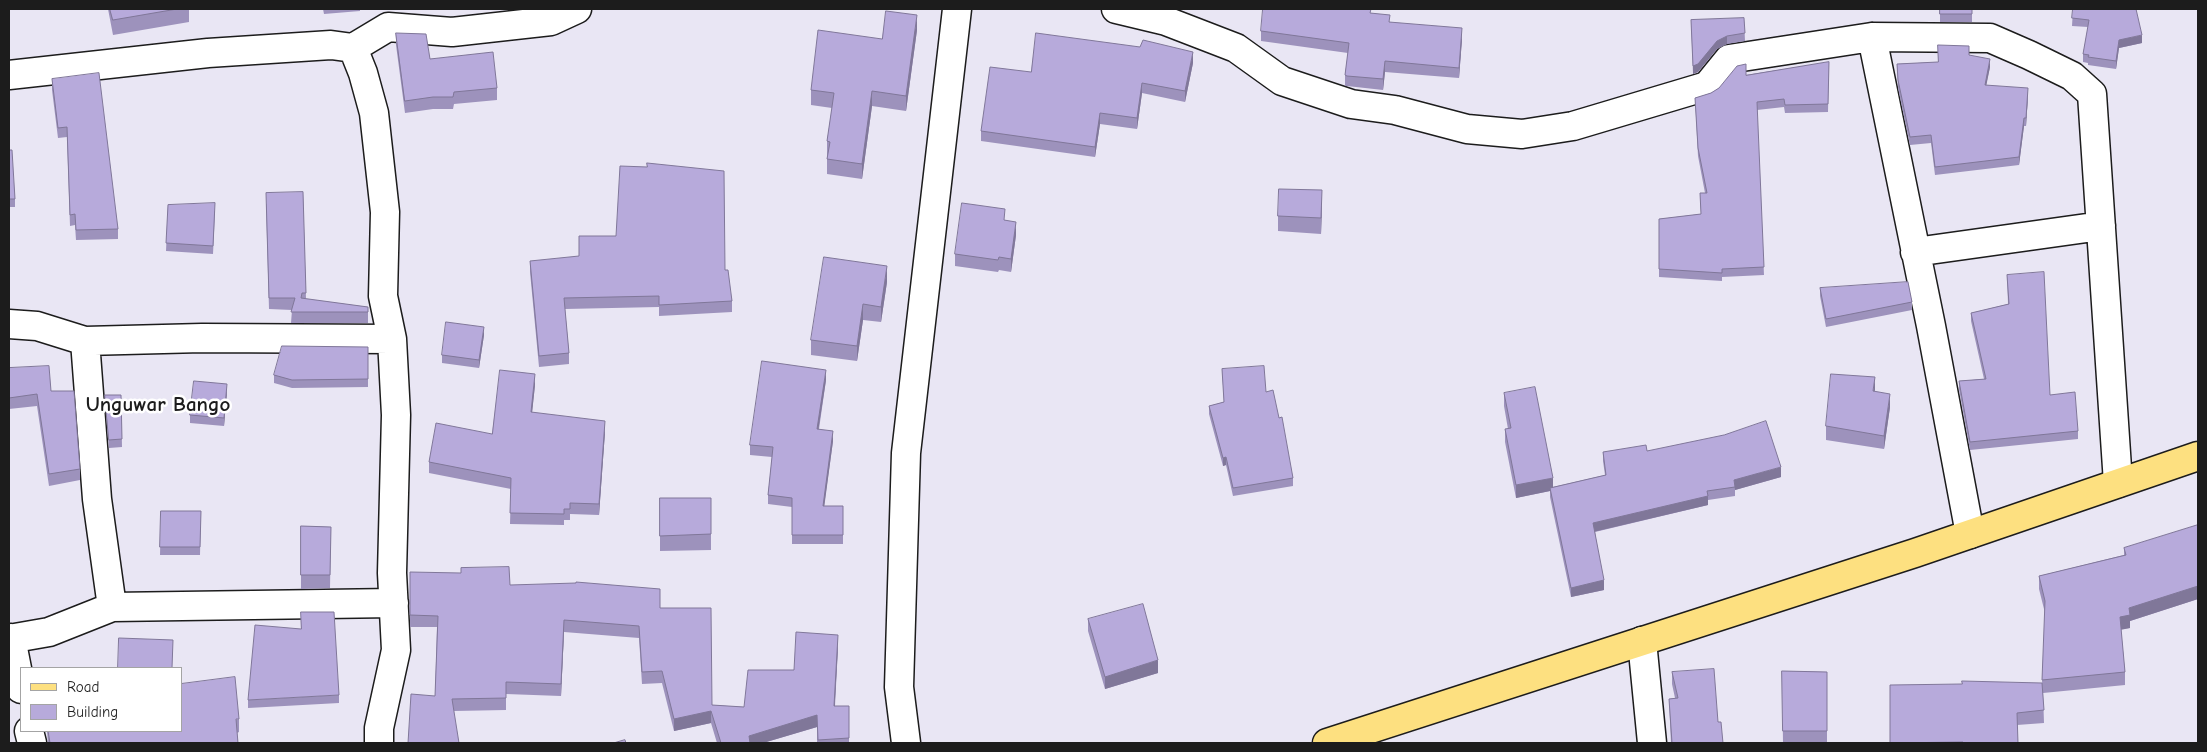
<!DOCTYPE html>
<style>
body{margin:0}
#map{position:relative;width:2207px;height:752px;overflow:hidden;background:#e9e6f4;font-family:"Comic Neue",sans-serif}
canvas{display:block}
.frame{position:absolute;inset:0;border:10px solid #1c1c1c;pointer-events:none}
.legend{position:absolute;left:20px;top:667px;width:162px;height:65px;box-sizing:border-box;background:#fff;border:1px solid #a4a4a4;margin:0;padding:6px 9px;list-style:none;font-size:15px;color:#1c1c1c}
.legend li{display:flex;align-items:center;gap:10px;height:25px}
.legend b{width:25px;border:1px solid #a4a4a4}
</style>
<div id="map">
<canvas width="2207" height="752"></canvas>
<div class="frame"></div>
<ul class="legend">
<li><b style="height:6px;background:#fde080"></b>Road</li>
<li><b style="height:14px;background:#b7aadb"></b>Building</li>
</ul>
</div>
<script>
const g = document.querySelector('canvas').getContext('2d');
g.lineJoin = 'round';
function trace(path, color, width, dash) { g.strokeStyle = color; g.lineWidth = width; g.lineCap = dash ? 'butt' : 'round'; g.setLineDash(dash || []); g.stroke(path); }
function fill(path, color) { g.fillStyle = color; g.fill(path, 'evenodd'); }
function drawText(font, color, halo, rows, align = 'center') {
  g.font = font + ' "Comic Neue",sans-serif'; g.lineWidth = 5; g.setLineDash([]); g.textBaseline = 'middle'; g.strokeStyle = halo; g.fillStyle = color; for (const [text, x, y, turn = 0] of rows) {
    g.save(); g.translate(x, y); g.rotate((+turn || 0) * Math.PI / 180); g.textAlign = isNaN(turn) ? turn : align; if (halo) g.strokeText(text, 0, 0); g.fillText(text, 0, 0); g.restore();
  }
}
const minor = new Path2D(`
 M1116,9L1166,21L1236,48L1282,81L1351,104L1395,110L1467,129L1522,134L1573,126L1707,86L1729,59L1872,37L1990,38L2029,55L2072,76L2092,94L2118,483
 M1872,37L1931,326L1970,534
 M353,48L388,27L452,32L551,21L577,9
 M9,75L208,53L331,45L353,48L363,73L374,113L385,212L383,296L392,339
 M1915,252L2101,226
 M9,324L37,326L85,341L97,499L112,607L49,632L9,639
 M85,341L202,338L392,339L396,415L392,573L396,650L379,728V743
 M112,607L394,603
 M11,638L21,689
 M1642,641L1652,743
 M29,731L32,743
 M906,743L899,687L906,453L957,9`);
const major = new Path2D(`
 M1327,743L1915,553L2198,456`);
trace(minor, '#1c1c1c', 31);
trace(major, '#1c1c1c', 31);
trace(minor, '#fff', 28);
trace(major, '#fde080', 28);
fill(new Path2D(`
 M108,9H189V22L113,35Z
 M323,9H360V11L324,14Z
 M1940,9H1972V22H1940Z
 M2073,9L2142,43L2119,48L2116,69L2088,65V63L2083,62V54L2088,27L2072,26Z
 M1371,13L1390,22L1462,39L1459,78L1385,72L1383,90L1347,86H1345V75L1348,53L1261,41V31Z
 M1744,18L1745,41L1727,44L1717,49L1698,72L1693,74L1691,20Z
 M917,30L906,111L872,106L862,179L827,174V141L832,108L811,105V90L882,39Z
 M396,33L430,59L497,88V100L454,104L453,109H433L405,113L396,45Z
 M1969,55L1990,67L1986,85L2028,96L2026,126H2024L2019,165L1935,175L1931,143L1910,145L1898,88L1897,64L1938,62Z
 M1829,62L1828,112L1785,113L1784,107L1757,110L1764,275L1722,277V281L1659,277V219L1701,214L1700,193H1705L1698,156L1695,98L1711,93L1719,88L1746,75Z
 M1193,63L1185,102L1142,93L1137,129L1100,124L1095,157L981,141V131Z
 M52,79L118,229V239L76,240L75,225L70,226L67,137L58,138L52,90Z
 M9,150L15,199V207H9Z
 M303,192L306,299L368,307V323H291L292,310L269,309L266,204Z
 M168,205L215,211L213,254L166,251Z
 M1322,206L1321,234L1278,231V216Z
 M1005,220L1016,235L1011,272L999,270L998,272L955,266V254Z
 M530,261L725,270L732,301V312L659,316V307L565,309L569,353V364L539,367L530,272Z
 M2007,275L2050,395L2078,431V439L1970,450L1959,389V381L1984,379L1971,321V313L2008,304Z
 M887,282L881,322L863,320L857,361L811,355V340Z
 M1820,288L1912,302V310L1826,327L1820,296Z
 M484,335L479,368L442,363V355Z
 M368,347V387L292,388L274,383V375Z
 M9,368L51,391L80,469V480L49,486L37,406L9,409Z
 M1222,369L1266,392L1293,478V486L1233,496L1226,465L1223,466L1209,414V406L1224,402Z
 M826,380L819,429L833,441L824,506H843V544H792V507L768,504V495L772,457L750,455V445Z
 M535,385L532,412L605,432L599,515L570,514V520H564V525L510,524L511,489L429,473V462L492,434Z
 M227,392L224,426L190,423V415Z
 M1504,393L1553,487L1605,475L1603,461V452L1647,451L1781,477L1735,490V496L1708,500V505L1595,532L1604,590L1571,597L1550,497V491L1516,498L1505,442V429H1508L1504,406Z
 M105,395H121L122,447L109,448Z
 M1890,407L1884,449L1826,440V426Z
 M660,498H711V550L660,551Z
 M161,511H201L200,555H160Z
 M2198,525V599L2130,621V628L2121,629L2125,672V685L2043,693L2044,723L2017,725L2018,743H1890L2042,683L2045,613L2039,589V576L2124,555V548Z
 M301,526L331,527L330,588L301,589Z
 M410,572L510,585L660,608L712,705L744,707L794,670L838,647L835,706H849V743H817V727L763,743H717L711,723L674,731L662,683L642,684L639,638L564,632L561,696L506,694V710L454,711L435,696L437,627H410Z
 M1088,619L1158,673L1105,689L1088,631Z
 M1782,671L1827,672V743H1783Z
 M1672,672L1718,722L1723,743H1671L1669,699L1675,698L1672,684Z
 M339,695V703L248,708V700Z
 M239,719V732L237,733L238,743H48L47,731H181Z`), '#9d92bc');
fill(new Path2D(`
 M917,15V30L906,111V96Z
 M1462,28V39L1459,78V68Z
 M2142,35V43L2119,48L2116,69V61L2119,40Z
 M1727,36V44L1717,49L1698,72L1693,74V66L1717,41Z
 M1193,52V63L1185,102V91Z
 M1990,59V67L1985,92V85Z
 M1385,61V72L1383,90V79Z
 M1142,83V93L1137,129V118Z
 M2028,88V96L2026,126V118Z
 M872,91V106L862,179V164Z
 M1100,113V124L1095,157V147Z
 M2024,118V126L2019,165V157Z
 M1322,190V206L1321,234V218Z
 M1016,222V235L1011,272V259Z
 M887,266V282L881,322V307Z
 M863,304V320L857,361V346Z
 M484,327V335L479,368V360Z
 M826,370V380L817,438V429Z
 M535,374V385L531,423V412Z
 M1875,377V390L1873,405V391Z
 M227,384V392L224,426V418Z
 M1890,394V407L1884,449V436Z
 M605,421V432L599,515V504Z
 M833,431V441L823,516V506Z
 M1226,457V465L1223,466V458Z
 M1781,467V477L1735,490L1734,480Z
 M1553,478V491L1550,488V491L1516,498V485Z
 M1708,496V505L1593,532V523Z
 M1604,580V590L1571,597V588Z
 M2198,586V599L2130,621V628L2120,630V617L2129,608Z
 M564,620V632L561,696V684Z
 M838,635V647L834,718V706Z
 M1158,660V673L1105,689V677Z
 M711,711V723L674,731V719Z
 M817,715V727L763,743H749V736Z`), '#807799');
const building = new Path2D(`
 M110,9H177L113,20Z
 M1263,9H1371L1370,13L1390,15L1389,22L1462,28L1459,68L1385,61L1383,79L1347,76L1345,75L1349,43L1261,31Z
 M1940,9H1972V14H1940Z
 M2073,9H2136L2142,35L2119,40L2116,61L2088,57L2089,55L2083,54L2089,20L2072,18Z
 M886,11L917,15L906,96L872,91L862,164L827,159L830,142L827,141L834,93L811,90L818,30L882,39Z
 M1744,18L1745,33L1727,36L1717,41L1698,64L1693,66L1691,20Z
 M396,33L426,34L430,59L493,52L497,88L454,92L453,97H433L405,101Z
 M1036,33L1140,47L1143,40L1193,52L1185,91L1142,83L1137,118L1100,113L1095,147L981,131L990,67L1031,72Z
 M1938,45L1969,46V55L1990,59L1985,85L2028,88L2026,118H2024L2019,157L1935,167L1931,135L1910,137L1898,80L1897,64L1938,62Z
 M1829,62L1828,104L1785,105L1784,99L1757,102L1764,267L1722,269V273L1659,269V219L1701,214L1700,193H1707L1698,148L1695,98L1711,93L1719,88L1737,66L1746,64V75Z
 M99,73L118,229L76,230L75,214L70,215L67,127L58,128L52,79Z
 M9,150H12L15,199H9Z
 M647,163L724,171L725,270H728L732,301L659,305V296L564,298L569,353L539,356L530,261L579,256V236H616L620,166L647,167Z
 M1279,189L1322,190L1321,218L1278,216Z
 M303,192L306,293H302L301,298L368,307V312H291L295,298H269L266,193Z
 M215,203L213,246L166,243L168,205Z
 M962,203L1005,209L1004,220L1016,222L1011,259L999,257L998,260L955,254Z
 M824,257L887,266L881,307L863,304L857,346L811,340Z
 M2044,272L2050,395L2075,392L2078,431L1970,442L1959,381L1986,379L1971,313L2009,304L2007,275Z
 M1908,282L1912,302L1826,319L1820,288Z
 M446,322L484,327L479,360L442,355Z
 M282,346L368,347V379L292,380L274,375Z
 M762,361L826,370L817,429L833,431L823,506H843V535H792V498L768,495L773,447L750,445Z
 M49,366L51,391H74L80,469L49,474L37,394L9,398V368Z
 M1264,366L1266,392L1273,390L1279,418L1282,417L1293,478L1233,488L1226,457L1223,458L1209,406L1224,402L1222,369Z
 M500,370L535,374L531,412L605,421L599,504L570,503V509H564V514L510,513L511,478L429,462L436,423L492,434Z
 M1831,374L1875,377L1873,391L1890,394L1884,436L1826,426Z
 M194,381L227,384L224,418L190,415Z
 M1535,387L1553,478L1516,485L1505,429L1511,428L1504,393Z
 M105,395H121L122,439L109,440Z
 M1766,421L1781,467L1734,480L1735,487L1707,491L1708,496L1593,523L1604,580L1571,588L1550,488L1606,475L1603,452L1646,445L1647,451L1724,435Z
 M660,498H711V534L660,536Z
 M161,511H201L200,547H160Z
 M2198,525V586L2129,608L2130,615L2120,617L2125,672L2042,680L2045,601L2039,576L2126,555L2124,548Z
 M301,526L331,527L330,575H301Z
 M509,567L510,585L576,583V582L660,589V608H711L712,705L744,707L748,670H794L796,632L838,635L834,706H849V738L818,740L817,715L749,736L750,743H721L711,711L674,719L662,671L642,672L639,626L564,620L561,684L506,682V698L452,699L459,743H408L411,694L435,696L438,616L410,615V572L461,573V568Z
 M1143,604L1158,660L1105,677L1088,619Z
 M301,612H334L339,695L248,700L255,625L301,629Z
 M119,638L173,640L172,668H118Z
 M1714,669L1718,722H1721L1723,743H1672L1669,699L1678,698L1672,672Z
 M1782,671L1827,672V731H1783Z
 M235,677L239,719H236L238,743H50L48,731H181V684Z
 M1962,681L2042,683L2044,710L2017,713L2018,743H1962L1963,742L1890,743V685L1962,684Z
 M625,740L626,743H614Z`);
fill(building, '#b7aadb');
trace(building, '#807799', 1);
drawText('bold 21px', '#1c1c1c', '#fff', [
 ["Unguwar Bango",158,405]
]);
</script>
